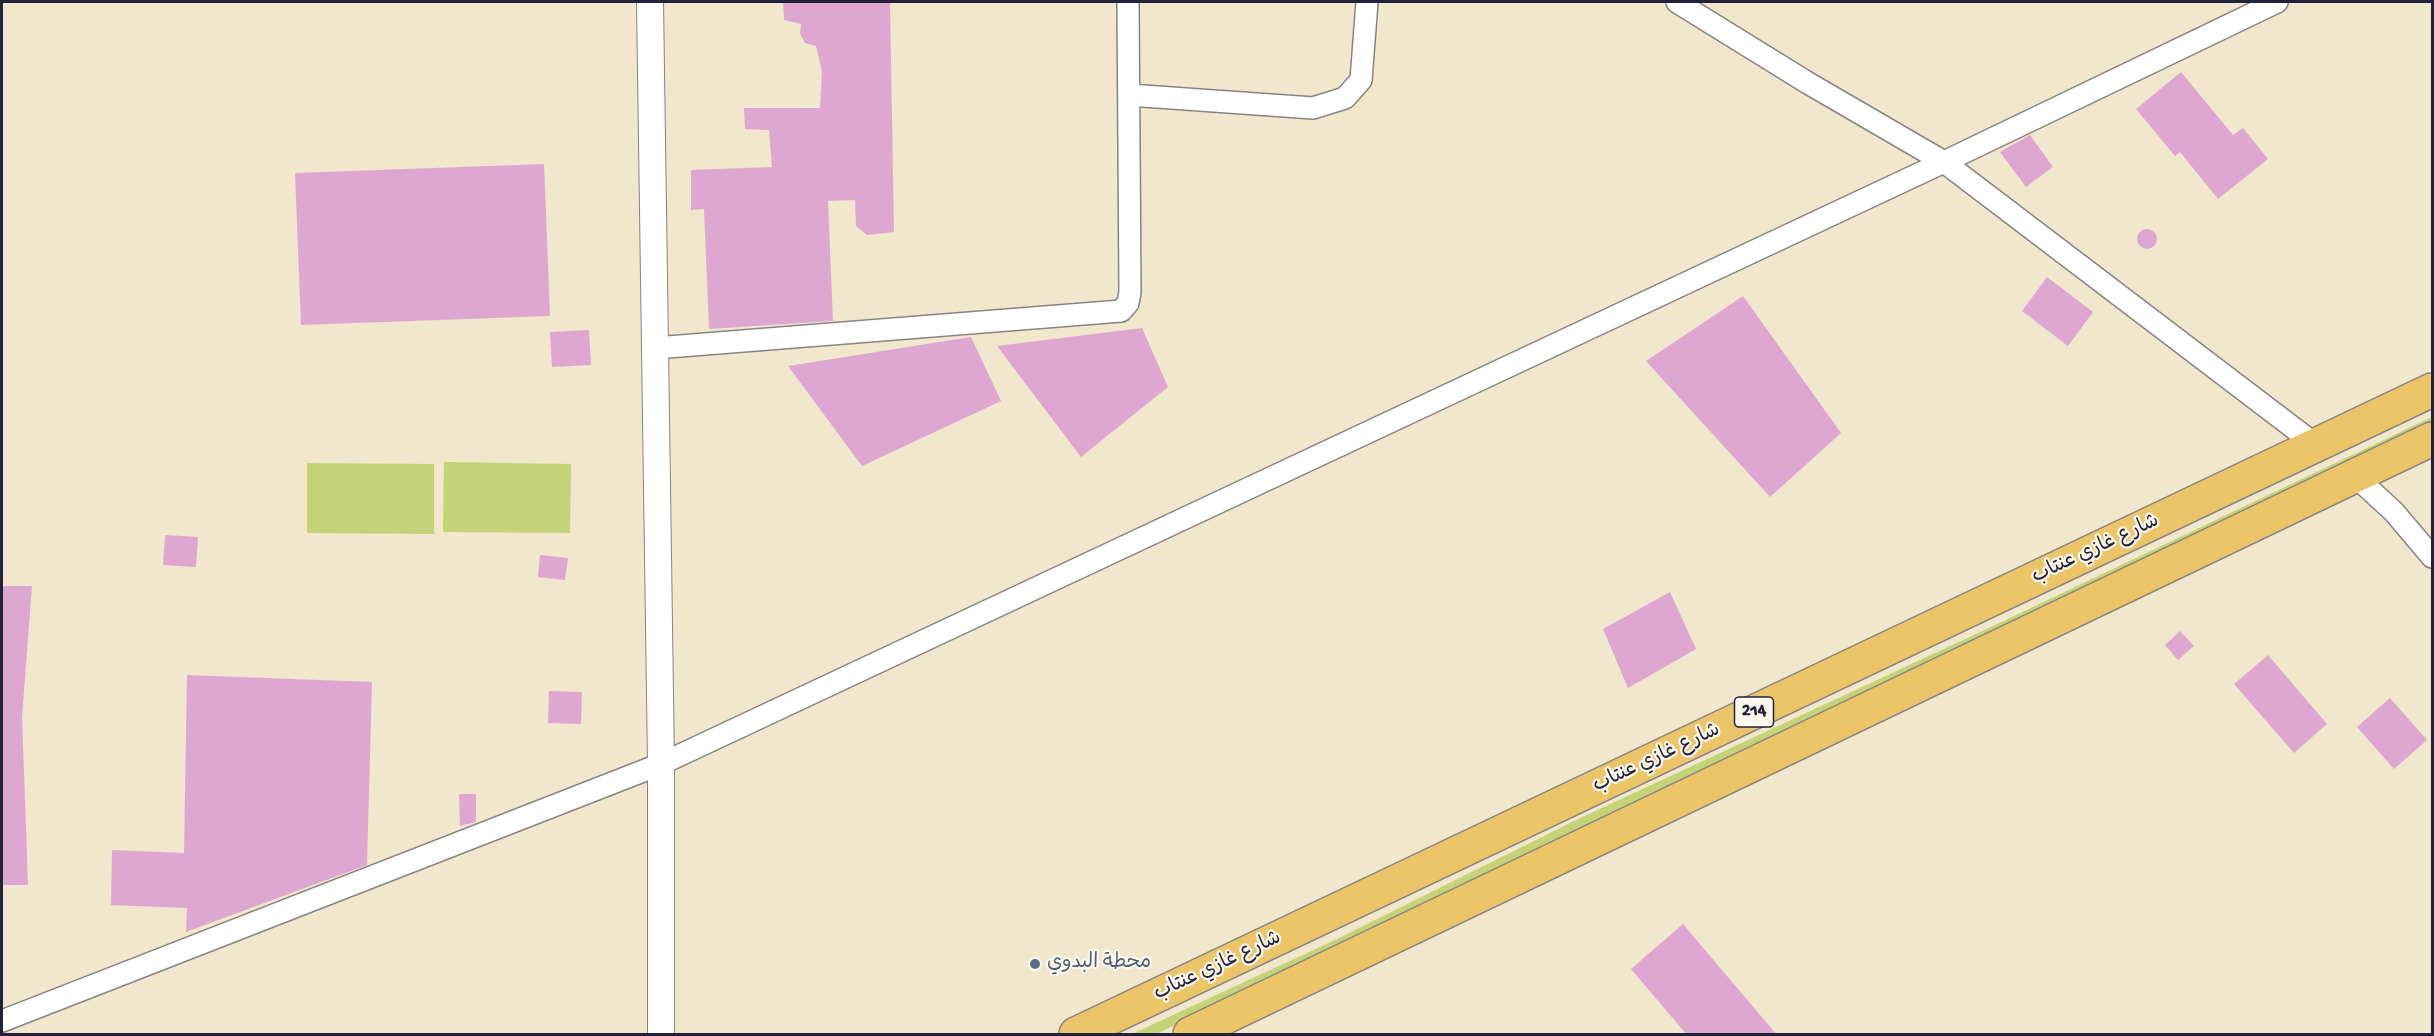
<!DOCTYPE html>
<meta charset="utf-8">
<style>
body{margin:0}
#map{position:relative;width:2434px;height:1036px;overflow:hidden;background:#f0e7cc;font-family:"Gochi Hand",sans-serif}
canvas{display:block}
.frame{position:absolute;inset:0;border:3px solid #22223b;pointer-events:none}
</style>
<div id="map">
<canvas width="2434" height="1036"></canvas>
<div class="frame"></div>
</div>
<script>
const g = document.querySelector('canvas').getContext('2d');
g.lineJoin = 'round';
function fill(path, color) { g.fillStyle = color; g.fill(path, 'evenodd'); }
function trace(path, color, width, dash) { g.strokeStyle = color; g.lineWidth = width; g.lineCap = dash ? 'butt' : 'round'; g.setLineDash(dash || []); g.stroke(path); }
function drawText(font, color, halo, rows, align = 'center') {
  g.font = font + ' "Gochi Hand","Playpen Sans Arabic",sans-serif'; g.lineWidth = 4.5; g.setLineDash([]); g.textBaseline = 'middle'; g.strokeStyle = halo; g.fillStyle = color; for (const [text, x, y, turn = 0] of rows) {
    g.save(); g.translate(x, y); g.rotate((+turn || 0) * Math.PI / 180); g.textAlign = isNaN(turn) ? turn : align; if (halo) g.strokeText(text, 0, 0); g.fillText(text, 0, 0); g.restore();
  }
}
fill(new Path2D(`
 M2432,417V427L1156,1034H1132L1335,940L1576,820L1991,627Z
 M444,462L571,464L570,533L443,532Z
 M307,463L434,464V534L307,533Z`), '#c3d375');
fill(new Path2D(`
 M783,2H890L894,232L867,235L856,226L855,200L828,201L833,321L709,329L704,209L691,210V170L772,167L769,130L745,129L744,108H820L822,71L816,46L805,43L800,34L801,24L784,20Z
 M2181,72L2233,135L2243,128L2268,159L2218,199L2180,152L2175,156L2136,109Z
 M2030,135L2053,167L2026,187L2000,152Z
 M544,164L550,316L301,325L295,173Z
 M2137 239a10 10 0 1 1 20 0a10 10 0 1 1-20 0Z
 M2047,277L2093,312L2068,346L2022,311Z
 M1743,296L1841,433L1770,497L1646,361Z
 M1142,328L1168,387L1081,457L997,346Z
 M589,330L591,365L552,367L550,332Z
 M971,337L1001,401L862,466L788,366Z
 M165,535L198,537L196,567L163,565Z
 M540,555L568,558L565,580L538,577Z
 M2,586H32L22,717L28,885H2Z
 M1670,592L1696,649L1628,688L1603,629Z
 M2180,631L2194,646L2178,660L2165,645Z
 M2268,655L2327,724L2294,753L2234,684Z
 M187,675L372,682L367,865L186,932L187,908L111,905L112,850L184,853Z
 M549,691L582,692L581,724L548,723Z
 M2390,698L2427,740L2394,769L2357,727Z
 M459,794H476V822L460,826Z
 M1683,924L1777,1035H1687L1631,969Z`), '#dea7d2');
const minor = new Path2D(`
 M1677,2L1808,83L1944,162L2316,445
 M1129,95L1313,108L1345,98L1361,80L1367,2
 M655,348L1121,311L1128,303L1130,292L1128,2
 M2355,476L2394,512L2432,557
 M2,1021L661,764L1944,162L2277,2`);
const tertiary = new Path2D(`
 M650,2L661,764V1034`);
const trunk = new Path2D(`
 M1076,1034L2432,390
 M1190,1034L2432,439`);
trace(minor, '#898484', 24);
trace(tertiary, '#898484', 28);
trace(trunk, '#898484', 36);
trace(minor, '#fff', 21);
trace(tertiary, '#fff', 26);
trace(trunk, '#ecc569', 33);
for (const [x, y, r, color] of [
 [1035,964,6,"#5c6f8a"]
]) { const dot = new Path2D(); dot.arc(x, y, r, 0, 2 * Math.PI); g.fillStyle = color; g.fill(dot); trace(dot, '#fbf7ec', 2); }
for (const [x, y, w] of [
 [1754,712,39]
]) { const box = new Path2D(); box.roundRect(x - w / 2, y - 15, w, 30, 4.5); g.fillStyle = '#fbf7ec'; g.fill(box); trace(box, '#22223b', 1.5); }
drawText('bold 18px', '#22223b', null, [
 ["214",1754,712]
]);
drawText('20px', '#22223b', '#fbf7ec', [
 ["شارع غازي عنتاب",2096,550,-25],
 ["شارع غازي عنتاب",1657,759,-25],
 ["شارع غازي عنتاب",1218,967,-25]
]);
drawText('20px', '#4e5e75', '#fbf7ec', [
 ["محطة البدوي",1047,964]
], 'left');
</script>
